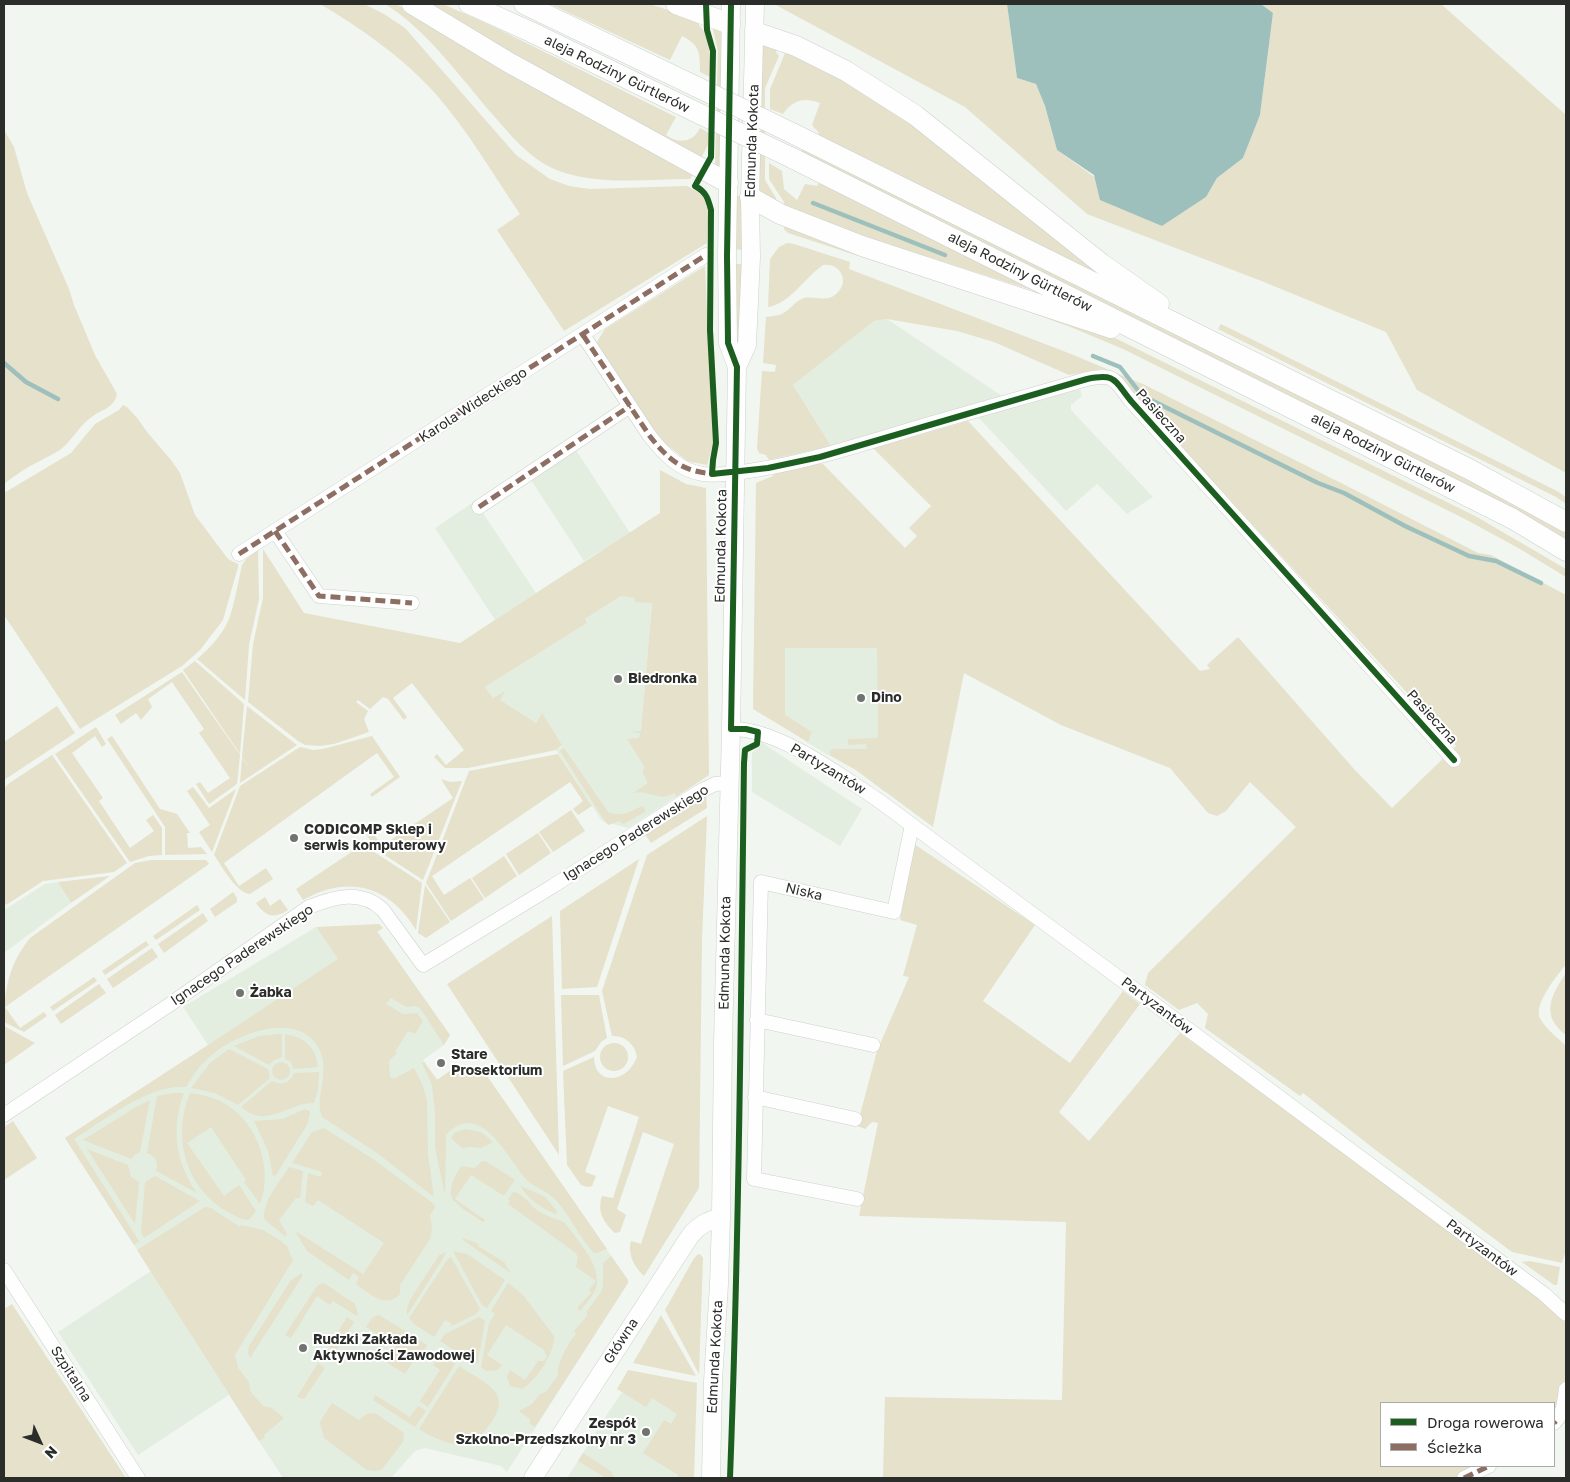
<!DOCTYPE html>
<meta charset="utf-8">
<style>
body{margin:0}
#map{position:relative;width:1570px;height:1482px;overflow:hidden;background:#f1f6f0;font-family:"Golos Text",sans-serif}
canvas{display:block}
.frame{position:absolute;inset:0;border:5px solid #2a2d29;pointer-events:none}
.legend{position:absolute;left:1380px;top:1402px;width:175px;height:65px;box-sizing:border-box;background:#fff;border:1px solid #aaaba9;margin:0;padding:6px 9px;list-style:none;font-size:15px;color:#2a2d29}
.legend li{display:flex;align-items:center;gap:10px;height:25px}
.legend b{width:25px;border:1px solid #aaaba9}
.north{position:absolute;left:15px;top:1417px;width:50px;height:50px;-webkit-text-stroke:4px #fff;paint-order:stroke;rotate:133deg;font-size:14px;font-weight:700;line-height:20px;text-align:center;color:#2a2d29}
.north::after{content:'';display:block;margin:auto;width:18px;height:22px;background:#2a2d29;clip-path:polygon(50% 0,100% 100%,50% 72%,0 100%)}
</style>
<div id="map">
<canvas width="1570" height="1482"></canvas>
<div class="frame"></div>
<ul class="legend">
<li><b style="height:6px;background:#1b5e20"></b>Droga rowerowa</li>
<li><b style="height:6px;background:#8d6e63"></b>Ścieżka</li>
</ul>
<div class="north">N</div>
</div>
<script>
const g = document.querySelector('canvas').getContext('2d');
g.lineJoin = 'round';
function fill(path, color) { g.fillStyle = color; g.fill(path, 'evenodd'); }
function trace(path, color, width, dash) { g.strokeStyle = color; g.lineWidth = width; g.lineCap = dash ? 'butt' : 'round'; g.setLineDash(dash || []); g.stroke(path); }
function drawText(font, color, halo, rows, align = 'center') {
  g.font = font + ' "Golos Text",sans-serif'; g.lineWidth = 4; g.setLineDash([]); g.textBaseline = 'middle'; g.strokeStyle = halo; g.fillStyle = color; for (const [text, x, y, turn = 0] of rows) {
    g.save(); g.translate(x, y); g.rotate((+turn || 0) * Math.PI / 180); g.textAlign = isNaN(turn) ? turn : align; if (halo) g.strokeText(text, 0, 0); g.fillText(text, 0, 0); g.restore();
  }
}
fill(new Path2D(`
 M887,319L1002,396L831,446L793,385L874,321Z
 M1080,389L1082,396L1071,405V410L1153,497L1127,514L1097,484L1066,511L977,416Z
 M576,450L630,533L584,561L531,480Z
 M475,501L536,593L495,620L435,528Z
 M654,575L641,735L676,797L628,828L602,821L556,750L562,746L542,714L536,723L499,700L504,692L493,698L485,687L587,623L585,619Z
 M767,630L886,632L885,792L856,770L821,751L766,716Z
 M761,742L862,809L840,846L752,792V753L760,746Z
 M58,882L71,903L4,953V910L45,884Z
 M316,927L338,958L378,932L450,1035L444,1045L423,1060L437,1079L482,1071L487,1076L628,1280V1283L507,1472L501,1466L425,1448L415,1451L391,1478H283L229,1395L138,1455L58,1332L151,1271L65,1138L208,1045L183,1007Z
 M633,1379L691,1415L694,1478H567L610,1410L622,1392L624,1393Z`), '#e3eee1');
fill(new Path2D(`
 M320,4H364L384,14L405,28L516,155L550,179L569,186L590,189L687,186C692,189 697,191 701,195C712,206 707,229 707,243L564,331L497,230L520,214C492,173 467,129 434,92C402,57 361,28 320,4Z
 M385,4H396L693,174L690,179C649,179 605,185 565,173C534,164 513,138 493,115C461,78 426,29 385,4Z
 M423,4H443L494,27L676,117L666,135C678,144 693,143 700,128L709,133L708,145L700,160Z
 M550,4H650L698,20C698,27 703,28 705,34C711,47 710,63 710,77L700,72C700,53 700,45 682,36L670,60Z
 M774,4H1007L1017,78L1036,84L1045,106L1057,150L1162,226L1206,197L1217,178L1243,158L1260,115L1273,13L1261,4H1441L1566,115V473L1417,390L1386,332L1264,282L1087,214L965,107Z
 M712,25L722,30L720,168H715L718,51Z
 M763,42L778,47L776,52L779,56L765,88V180L776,198V202L759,195Z
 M786,51L879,99L1124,286L817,137L819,133L812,125L820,103C804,97 793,100 783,114L770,109V89Z
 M4,130L14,147L27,193L69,289L74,305L95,355L117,394C114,408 103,409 93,416C79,425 73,440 60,450C54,454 46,457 40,461C27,467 15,475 4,484Z
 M803,148L1464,475L1566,531V541L800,155Z
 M769,163L782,171L784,189L797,200L805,184L817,186L820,182L1041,293L844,230L784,206V202L769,179Z
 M736,196H744L743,250L734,249Z
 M784,224L1098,330L1119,340L1477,517L1566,569V577L1520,549L1465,519L1123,349L1068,326L1015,307L788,233L784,229Z
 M787,243L794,244L850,262L849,269L1071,354L1145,385L1349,487L1478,553L1491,555L1566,595V964C1558,975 1531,1006 1541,1020C1547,1030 1558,1038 1566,1046V1250L1562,1263L1512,1252L1373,1148L1303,1093L1300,1096L1205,1028L1208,1014L1197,1003L1179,1010L1145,985L1148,973L1296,827L1250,782L1226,811L1217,816L1208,813L1170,768L1061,725L964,673L933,827L856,770L830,755V751L833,749H867L866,744L848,745V739L878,738L877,648H785V715L812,732L808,742L753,709L756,483L773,476L774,471L819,463L823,464L905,548L917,536L909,528L931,506L873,448L968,421L1200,671L1210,669L1207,665L1238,637L1354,769L1392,808L1456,746L1159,423L1130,390L1124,381L1109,371L1102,369L1069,375L994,342L957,331L887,319L874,321L793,385L831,446L769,460L766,455L759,453L757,448L762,371L775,372L776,365L763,363L766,317C771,316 777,316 782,314C790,310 795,301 804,298C814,296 826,302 835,295C851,283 841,262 823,265C805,277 790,304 768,307L770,259L779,247Z
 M735,264H743L739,347L737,349Z
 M705,266L713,444L707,465L687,461L661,440L598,347L597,342L605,329Z
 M1221,324L1557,491L1566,497V504L1556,497L1218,329Z
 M123,405L127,407L138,419L147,432L171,460L180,473L195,515L228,559L238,564V567L223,620L200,650L182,666L80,729L4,615V493L71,453L95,424L119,410Z
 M660,470L686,484L706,488L709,775L676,797L674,793C658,803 652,789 633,793L648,783L643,773L644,766L627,739L639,738L640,733L630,732L641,731L652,603L635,602V598L621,596L585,619L587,623L485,687L493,698L505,691L500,700L536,723L542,713L562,745L556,750L468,768H445L434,757L437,754L446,765L464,750L412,683L393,698L407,717L404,720L388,699L383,697L370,709L358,700L356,702L368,711L364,719L369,732L334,744L320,746L305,745L298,741L248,702L253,644L263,598V549L304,613L460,643L536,593L660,513Z
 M258,550L259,599L249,645L245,700L197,659C209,649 223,634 229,619C235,602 238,583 242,565L247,558Z
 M195,661L244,704L240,754L183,670Z
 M182,672L240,755L237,784L209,804L196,784L200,782L208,793L230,778L199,733L204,729L172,682L148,699L152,707L141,720L136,713L121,724L115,715Z
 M57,706L75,733L4,780V742Z
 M247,706L297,745L240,783L242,758L252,771L242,757Z
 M96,727L106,744L102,747L95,736L72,753L103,798L99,801L130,848L154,831L146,820L153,815L162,828V855L149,856L130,862L55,754Z
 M112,736L160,809L177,814L190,833H187L188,848L201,847L207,854L165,855V827L107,739Z
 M372,736L400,777L372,797L370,794L394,777L377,753L224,863L239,886L266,868L273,879L250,894C236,893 222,866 214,855L240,786L300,747L313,750L323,749Z
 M564,748L608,812C622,817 630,812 642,806L646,811L624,824L618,821L609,825L606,823L560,751Z
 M558,754L592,806L578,815L573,809L583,801L570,782L432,876L444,895L470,878L484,899L451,921L426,883L469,771Z
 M52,755L127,863L114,872L43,881L6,905L4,901V789L8,784Z
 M441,779L450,782L462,781L423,880L377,850L363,830L369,827L382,846L453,798Z
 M193,787L209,808L236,789L212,852L199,832L210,825L187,791Z
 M706,793L707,808L651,843L644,833Z
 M571,810L585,831L553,852L539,832Z
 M707,816L702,940L699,1188L644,1276C635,1267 627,1255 631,1241L641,1244L674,1144L643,1132L617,1209L626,1215L620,1232L615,1233C603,1222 597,1211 602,1196L613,1198L639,1117L608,1106L585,1172L596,1176L592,1186L587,1187L581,1185L567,1165L563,1071L594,1057C594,1086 627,1084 637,1057C635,1044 625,1035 612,1036L602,991L647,855Z
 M538,833L551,853L519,875L506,854Z
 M368,841L374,852L422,883L416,930C390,886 348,874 303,900L296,889Z
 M914,844L1035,925L983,1001L1070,1063L1123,991L1140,1004L1059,1112L1089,1141L1180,1033L1443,1219L1566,1315V1388L1554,1422V1403H1381V1466H1486L1464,1478H883L885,1397L1062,1400L1066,1222L859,1216L878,1123L872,1122L865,1129L857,1126L877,1051L909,977L903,976L917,925L900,920Z
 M504,856L517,876L485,898L472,878Z
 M639,859L597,987L562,989L560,911Z
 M151,860H206L209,864L5,1007L20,1028L44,1012L47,1016L24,1032L4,1022C4,990 9,964 30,938L135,863Z
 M110,876L71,903L58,882Z
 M425,885L450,922L426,938L418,933Z
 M233,892L237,898V902L215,917L210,909Z
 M265,897L270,906L280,899L288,910C274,919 266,917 256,903Z
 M197,905L200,910L156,940L153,936Z
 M203,913L208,921L164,953L158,944Z
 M552,916L559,1155L447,984Z
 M379,924L383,928L377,932L450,1035L444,1045L420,1008L415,1006L406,1007L391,998L386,1004L403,1014L417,1013L423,1021L415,1034L408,1031L395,1052L397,1053L389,1061L390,1077L394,1079L414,1068L423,1086L427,1101L428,1154L434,1197L377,1153L322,1117C314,1098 331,1073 319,1049C299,1010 238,1033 213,1054C201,1063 194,1074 186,1087C149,1084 105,1120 74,1139L139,1241L134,1245L65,1138L208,1045L338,959L316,927Z
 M146,941L149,945L105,975L102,971Z
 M152,948L158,957L113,988L107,979Z
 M1566,973V1035C1540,1016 1551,995 1566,973Z
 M94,977L97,981L53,1011L50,1007Z
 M99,984L106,993L61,1024L55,1015Z
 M561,995H599L607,1038L601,1042L595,1051L563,1066Z
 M4,1026L35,1043L4,1065Z
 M279,1034H282V1057L273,1061L269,1065L234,1046L259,1036Z
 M285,1034C304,1037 316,1047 318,1067L293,1069L291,1062L285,1059Z
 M600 1057a14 14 0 1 1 28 0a14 14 0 1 1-28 0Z
 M229,1049L268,1069L270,1078L238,1105L215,1093L191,1088L210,1063Z
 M424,1062L437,1080L458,1065L477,1068L487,1076L607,1249L597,1253H594C579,1237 570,1216 556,1200C547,1190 533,1188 525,1178C507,1157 479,1098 446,1135L445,1195L435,1148V1113L432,1085L422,1063Z
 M272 1071a9 9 0 1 1 18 0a9 9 0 1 1-18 0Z
 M319,1072L318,1089L314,1103C288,1102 267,1130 241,1107L272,1081C282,1086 290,1083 294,1073Z
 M174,1093H184C171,1128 175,1162 197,1193L156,1171C159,1163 156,1156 147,1153L157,1096Z
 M190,1093C204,1095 218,1098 230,1107C259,1127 273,1171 260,1204L244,1182L246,1180L211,1127L187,1143L224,1196L239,1185L256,1211L249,1220C240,1220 232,1214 224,1210C185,1185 172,1136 190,1093Z
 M150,1100L140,1152L136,1154L131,1159L83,1140L136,1107Z
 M305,1109L310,1111L308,1123L276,1175L273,1176L268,1151L254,1121L283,1119Z
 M13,1121L37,1158L4,1180V1127Z
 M324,1128L373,1159L434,1204L435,1208L430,1215L432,1227L430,1239L400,1285V1294C386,1310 369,1293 356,1284L359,1277L353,1273L349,1280L307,1251L296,1233L297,1232L363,1274L384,1243L318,1200L313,1206L305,1202L308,1173L321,1177L322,1172L292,1163L312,1132Z
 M465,1129L481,1132L493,1142L481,1148L470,1147L462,1148L451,1138L454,1133Z
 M87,1149L128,1165L131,1177L139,1182L135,1224Z
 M482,1161H485L514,1179V1181L504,1196L471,1175L455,1199L485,1220L483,1222L463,1209L452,1199C448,1186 455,1177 461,1166L475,1168Z
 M289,1167L303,1171L300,1198H296L279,1220L287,1234L285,1236L265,1220C260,1205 281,1180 289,1167Z
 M155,1176L200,1201L144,1238L141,1232L145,1182Z
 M521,1186L545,1197L557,1211V1214C544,1210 526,1198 521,1186Z
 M513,1192C522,1192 531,1206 538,1211C547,1216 555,1219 564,1222C576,1238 603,1267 596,1288C593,1296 586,1304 580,1311L577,1308L591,1293L589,1290L596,1281L576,1267L578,1258L576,1253L508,1204L510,1201L508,1199Z
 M205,1207L211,1208L240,1227L241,1225L263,1230L281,1241L287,1246L293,1260L235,1355L238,1368L249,1382L250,1391L263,1406L272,1408L284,1418L264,1435L265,1437L259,1441L137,1250Z
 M463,1238L479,1244L478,1246L504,1262L510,1272H509L463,1240Z
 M453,1251L467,1254L505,1280L487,1308L482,1305Z
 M446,1252L444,1257L407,1315V1308L410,1300L439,1255Z
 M700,1254L703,1258L699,1374L665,1310L693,1260L697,1255Z
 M611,1256L628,1280V1283L535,1427L529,1423L531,1420L519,1411L532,1404L540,1394L546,1392L558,1375C557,1363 568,1343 576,1334L574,1331L587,1316V1311L601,1292L603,1286V1263Z
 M451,1257L480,1309L476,1314L450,1327L452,1324L445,1320L434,1337L414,1324L409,1318L447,1260Z
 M1530,1261L1560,1267L1557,1285H1554L1522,1262Z
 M302,1273V1277L250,1358L248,1353L249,1346L291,1280Z
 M324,1283L355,1304L358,1313L357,1316L333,1301L330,1305L317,1296L291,1338L285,1335L315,1289L319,1284Z
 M508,1283L523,1295L554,1336C555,1353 536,1381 522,1389L510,1386L507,1376L510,1370L525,1380L538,1361H544L547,1357L544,1350L506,1325L487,1355L502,1365L498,1370L486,1371L481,1367L489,1323L495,1314L491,1311Z
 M12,1304L126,1478H4V1309Z
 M379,1315L427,1345L420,1357L417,1355L405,1374L386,1362L396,1346L366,1327L373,1317Z
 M661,1315L696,1376L633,1363Z
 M347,1317L354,1322L334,1354L332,1353L334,1350L329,1347Z
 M479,1317L485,1321L478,1362L476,1364L440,1341L445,1334Z
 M440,1354L455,1364L428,1407L420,1401L440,1370L433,1365Z
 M318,1363L325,1368L304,1399L297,1397Z
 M459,1366C469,1373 490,1383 496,1393C498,1397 499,1401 499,1405C498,1416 478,1444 466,1445C451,1446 431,1437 419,1429Z
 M628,1370L697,1383L694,1478H678V1475L643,1453L664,1420L671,1424L677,1414L652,1398L646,1407L617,1389Z
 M375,1395L410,1417L418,1406L426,1411L415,1427L373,1400Z
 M332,1403L359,1420L366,1414L375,1413L404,1433L403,1442L382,1469L377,1471L367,1470L324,1438L320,1422Z
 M583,1453L612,1472L614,1478H606L578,1461Z`), '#e5e1cb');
fill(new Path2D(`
 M1007,4H1261L1273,13L1260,115L1243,158L1217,178L1206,197L1162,226L1100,200L1094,175L1057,150L1045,106L1036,84L1017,78Z`), '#9ec0bc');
trace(new Path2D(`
 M813,203L945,255
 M1093,356L1120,367L1140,393L1147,398L1318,483L1344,493L1405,526L1469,556L1496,561L1541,583
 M4,363L26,382L58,399`), '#9ec0bc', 4.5);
const minor = new Path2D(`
 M583,335L649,435C663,453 678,470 703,474C720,476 738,473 755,470C810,461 863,444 916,428C973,411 1030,396 1087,379C1116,373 1114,380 1131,401L1454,760
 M479,507L630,406
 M275,531L319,596L412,603
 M239,554L706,255
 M731,729C777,728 840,775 878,800L1134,989L1544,1294L1566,1314
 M757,1020L873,1045
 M755,1097L855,1119
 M4,1115L169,1005L309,907C334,897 361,889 383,910L423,965L553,886L699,792L715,784L729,783
 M857,1199L754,1179L761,882L894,912L912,825
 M4,1270L138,1478
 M1554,1423C1564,1413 1564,1403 1566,1389
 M1464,1478L1489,1466`);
const tertiary = new Path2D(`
 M737,367L747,345L751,257L750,197L755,4
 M533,1478L690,1236C699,1225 707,1221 721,1217
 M711,1478L713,1381L719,1284L721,1217L723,1042L731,729L737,367L728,343L727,256L731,4`);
const secondary = new Path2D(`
 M412,4L508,62L728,183
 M469,4L531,32L702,115
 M524,4L697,87
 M676,4L730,24
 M755,32L796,46L846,71L915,115L1102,264L1159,304
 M794,134L1469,469L1566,522
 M792,158L1513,519L1566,551
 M750,197L780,214L862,246L1111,328`);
trace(minor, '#cdd1cc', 15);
trace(tertiary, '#cdd1cc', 19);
trace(secondary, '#cdd1cc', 21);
trace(minor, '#fdfefd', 14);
trace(tertiary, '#fdfefd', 18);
trace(secondary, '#fdfefd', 20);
const secondaryBridge = new Path2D(`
 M697,87L794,134
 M702,115L792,158`);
trace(secondaryBridge, '#cdd1cc', 21, []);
trace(secondaryBridge, '#fdfefd', 20);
trace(new Path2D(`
 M583,335L649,435C669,461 683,472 716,474
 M479,507L630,406
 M275,531L319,596L412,603
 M239,554L706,255
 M1554,1423L1556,1421
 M1464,1478L1489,1466`), '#8d6e63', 5, [10, 5]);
trace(new Path2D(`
 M706,4L707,30L713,51L711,157L695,186C706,192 708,198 711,210L710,330L716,443L713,460L712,474L768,468L820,457L1087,379C1116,373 1114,380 1131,401L1454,760
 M730,1478C739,1240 741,1001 744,763L745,750L757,744L758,732L746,729H731L737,367L728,343L727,256L731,4`), '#1b5e20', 6);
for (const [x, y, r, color] of [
 [618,679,5,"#70736f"],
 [861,698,5,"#70736f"],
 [294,838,5,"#70736f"],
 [240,993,5,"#70736f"],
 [441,1063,5,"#70736f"],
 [303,1348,5,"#70736f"],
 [646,1432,5,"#70736f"]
]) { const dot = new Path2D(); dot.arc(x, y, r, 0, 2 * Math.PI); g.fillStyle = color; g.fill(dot); trace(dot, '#fff', 2); }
drawText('14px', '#2a2d29', '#fff', [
 ["aleja Rodziny Gürtlerów",617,74,26],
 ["Edmunda Kokota",752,141,-88],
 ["aleja Rodziny Gürtlerów",1020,272,27],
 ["Karola Wideckiego",473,405,-33],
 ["Pasieczna",1161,416,48],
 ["aleja Rodziny Gürtlerów",1383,453,27],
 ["Edmunda Kokota",721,546,-89],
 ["Pasieczna",1432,717,48],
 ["Partyzantów",828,769,31],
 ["Ignacego Paderewskiego",636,833,-32],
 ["Niska",804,892,13],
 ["Edmunda Kokota",725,953,-89],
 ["Ignacego Paderewskiego",242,955,-34],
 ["Partyzantów",1157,1006,37],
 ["Partyzantów",1482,1248,37],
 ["Główna",621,1341,-57],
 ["Edmunda Kokota",715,1357,-87],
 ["Szpitalna",71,1374,57]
]);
drawText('bold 14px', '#2a2d29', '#fff', [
 ["Biedronka",628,679],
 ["Dino",871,698],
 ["CODICOMP Sklep i",304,830],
 ["serwis komputerowy",304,846],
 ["Żabka",250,993],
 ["Stare",451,1055],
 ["Prosektorium",451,1071],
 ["Rudzki Zakłada",313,1340],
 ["Aktywności Zawodowej",313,1356],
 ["Zespół",636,1424,"right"],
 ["Szkolno-Przedszkolny nr 3",636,1440,"right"]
], 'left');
</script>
